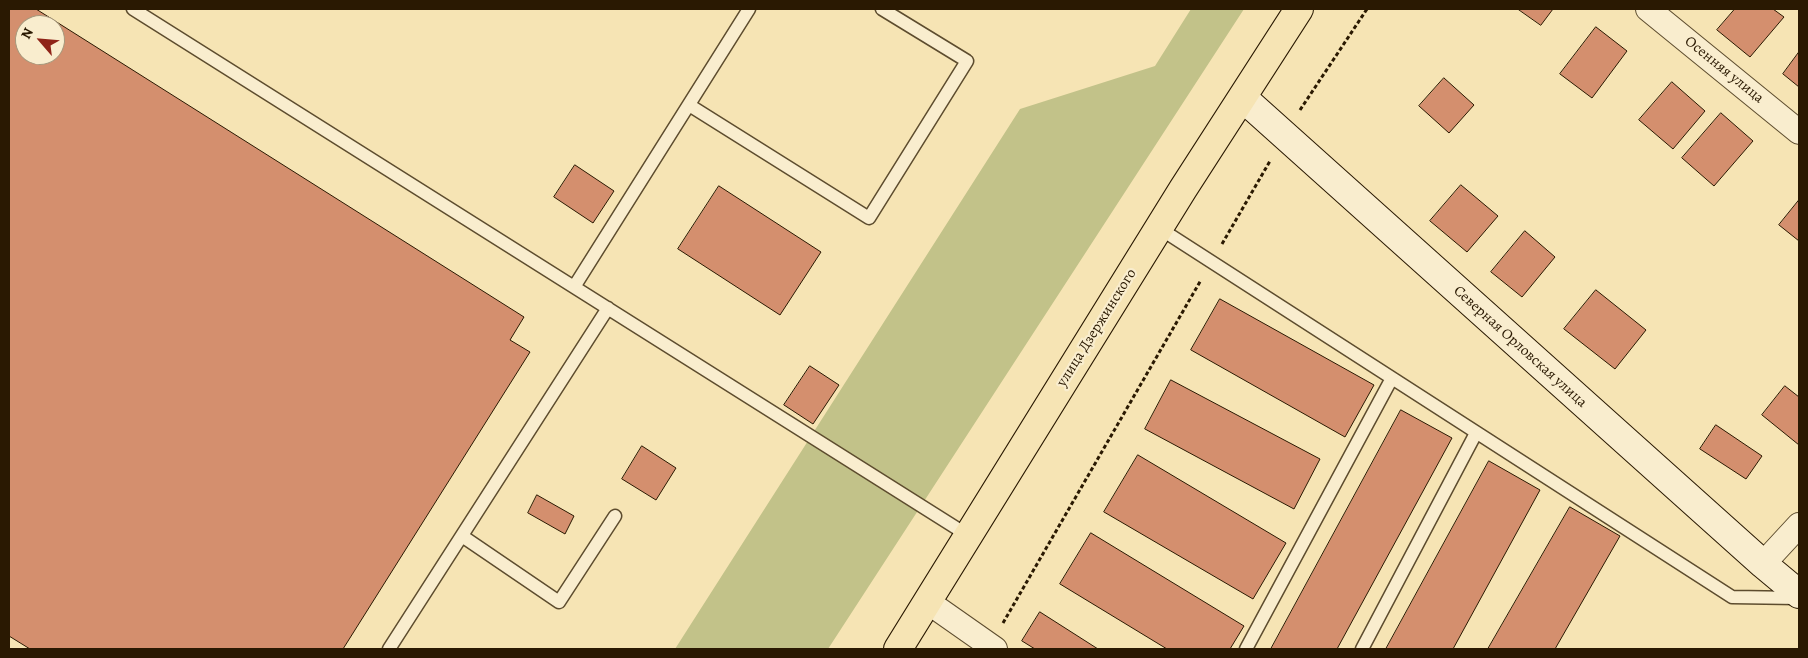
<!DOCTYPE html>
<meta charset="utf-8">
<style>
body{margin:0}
#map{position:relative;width:1808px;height:658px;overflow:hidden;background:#f6e4b4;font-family:Alegreya,serif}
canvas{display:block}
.frame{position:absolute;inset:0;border:10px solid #2a1902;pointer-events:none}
.north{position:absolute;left:15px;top:15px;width:50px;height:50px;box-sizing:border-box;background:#f9edce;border:1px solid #a6987c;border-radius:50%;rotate:297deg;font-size:14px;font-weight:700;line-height:20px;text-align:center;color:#2a1902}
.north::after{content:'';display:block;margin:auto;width:18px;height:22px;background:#8f2418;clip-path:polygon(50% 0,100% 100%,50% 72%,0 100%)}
</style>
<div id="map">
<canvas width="1808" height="658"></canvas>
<div class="frame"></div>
<div class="north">N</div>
</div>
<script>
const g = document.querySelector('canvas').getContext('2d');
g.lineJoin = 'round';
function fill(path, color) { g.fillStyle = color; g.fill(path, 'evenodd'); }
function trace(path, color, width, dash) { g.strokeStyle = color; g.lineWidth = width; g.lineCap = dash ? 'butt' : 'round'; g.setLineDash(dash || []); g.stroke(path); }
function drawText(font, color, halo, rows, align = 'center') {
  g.font = font + ' Alegreya,serif'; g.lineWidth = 4.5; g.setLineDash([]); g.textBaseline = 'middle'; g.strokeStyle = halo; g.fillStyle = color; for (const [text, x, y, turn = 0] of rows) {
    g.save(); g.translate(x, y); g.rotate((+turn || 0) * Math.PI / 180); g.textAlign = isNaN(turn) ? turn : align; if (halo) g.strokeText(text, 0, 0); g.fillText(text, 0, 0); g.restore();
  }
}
fill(new Path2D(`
 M1191,9H1244L828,649H675L1020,109L1155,66Z`), '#c2c289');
const building = new Path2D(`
 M9,9H36L524,317L510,340L530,352L343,649H30L9,636ZM25,25H55V55H25Z
 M1518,9H1553L1541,25Z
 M1735,9H1773L1784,17L1750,57L1717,30Z
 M1596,27L1627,51L1592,98L1560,74Z
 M1799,52V87L1783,74Z
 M1444,78L1474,105L1449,133L1419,106Z
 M1672,82L1705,111L1673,149L1639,120Z
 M1721,113L1753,141L1714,186L1682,158Z
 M575,165L614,191L593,223L554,197Z
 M1461,185L1498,216L1467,252L1430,221Z
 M719,186L821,252L780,315L678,249Z
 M1799,200V241L1779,225Z
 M1525,231L1555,257L1522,297L1491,272Z
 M1596,290L1646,330L1615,369L1564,329Z
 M1220,299L1374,385L1345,437L1191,350Z
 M810,366L839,385L813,424L784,405Z
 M1171,380L1320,459L1294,509L1145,429Z
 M1785,386L1799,397V445L1762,415Z
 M1401,410L1452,438L1337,649H1271Z
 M1716,425L1762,456L1746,479L1700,449Z
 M642,446L676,468L656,500L622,479Z
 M1138,455L1286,543L1253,599L1104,512Z
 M1489,461L1540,490L1453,649H1386Z
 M537,495L574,516L565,534L528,513Z
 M1570,507L1620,536L1555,649H1488Z
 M1091,533L1244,626L1230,649H1167L1060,584Z
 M1040,612L1098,649H1035L1022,641Z`);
fill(building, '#d48f6e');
trace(building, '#2a1902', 1);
const lane = new Path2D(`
 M133,9L969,536
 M689,105L869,218L967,61L882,9
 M1159,228L1732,597L1798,598
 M574,287L749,9
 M462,536L559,602L615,516
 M389,649L608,308
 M1246,649L1392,378
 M1362,649L1476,433`);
const street = new Path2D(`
 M1648,9L1799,132
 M1763,564L1799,525
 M928,602L995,649`);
const secondary = new Path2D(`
 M1243,98L1763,564L1799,594`);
const highway = new Path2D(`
 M898,649L1183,189L1299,9`);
trace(lane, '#5d4c2e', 15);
trace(street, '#5d4c2e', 26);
trace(secondary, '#2a1902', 30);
trace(highway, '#2a1902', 30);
trace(new Path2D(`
 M1300,110L1367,9
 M1222,244L1270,161
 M1003,623L1201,280`), '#2a1902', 3, [4, 2.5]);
trace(lane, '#f9edce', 12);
trace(street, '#f9edce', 24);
trace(secondary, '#f9edce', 28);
trace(highway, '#f6e4b4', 28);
drawText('15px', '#2a1902', '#f9edce', [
 ["Осенняя улица",1724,70,39],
 ["улица Дзержинского",1097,328,-58],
 ["Северная Орловская улица",1520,347,42]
]);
</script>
